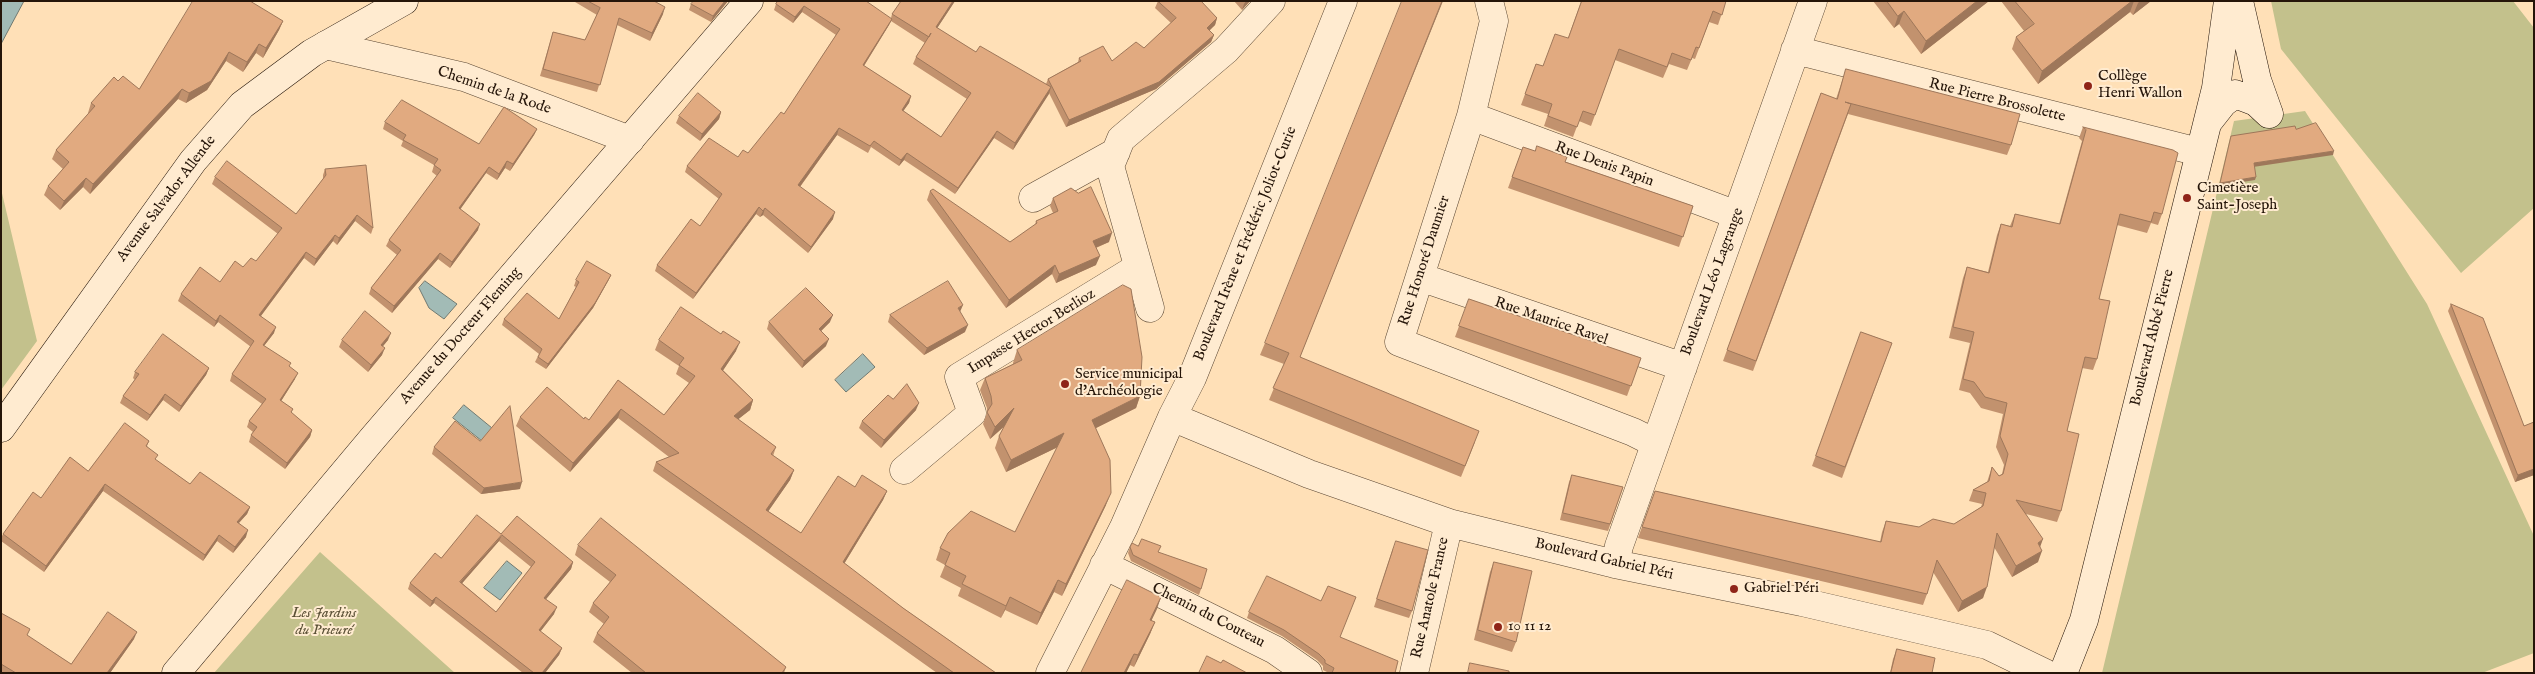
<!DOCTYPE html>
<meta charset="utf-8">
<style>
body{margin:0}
#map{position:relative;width:2535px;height:674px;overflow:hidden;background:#ffe0b7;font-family:"IM FELL English",serif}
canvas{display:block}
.frame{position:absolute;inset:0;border:2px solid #251509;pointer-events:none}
</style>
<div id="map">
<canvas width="2535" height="674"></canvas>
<div class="frame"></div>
</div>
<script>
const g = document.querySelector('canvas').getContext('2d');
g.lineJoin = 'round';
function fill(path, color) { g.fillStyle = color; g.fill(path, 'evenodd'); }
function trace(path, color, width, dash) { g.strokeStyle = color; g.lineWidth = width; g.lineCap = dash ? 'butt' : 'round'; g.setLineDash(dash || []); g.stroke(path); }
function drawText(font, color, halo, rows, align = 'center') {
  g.font = font + ' "IM FELL English",serif'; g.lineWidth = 4; g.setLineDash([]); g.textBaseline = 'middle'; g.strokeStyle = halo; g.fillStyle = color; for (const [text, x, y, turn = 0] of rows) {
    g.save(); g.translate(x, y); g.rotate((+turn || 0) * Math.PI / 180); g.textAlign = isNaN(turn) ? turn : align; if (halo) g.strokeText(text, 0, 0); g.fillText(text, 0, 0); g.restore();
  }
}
fill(new Path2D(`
 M2271,1H2513L2534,28V208L2461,273L2281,49Z
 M2305,111L2427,304L2534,536V653L2482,673H2102L2234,121Z
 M1,189L37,341L1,390Z
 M320,552L455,673H214Z`), '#c3c18c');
const water = new Path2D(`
 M1,1H24L1,44Z
 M425,281L457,304L444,319L429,308L419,288Z
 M863,354L875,367L846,392L835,380Z
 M464,405L492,428L482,441L453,418Z
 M507,561L522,573L500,600L484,588Z`);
fill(water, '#a2bbb6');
trace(water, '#707971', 1);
const street = new Path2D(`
 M1489,1L1494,21L1471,116L1399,342L1633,432L1655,443
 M326,45L464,77L630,140
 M1795,50L2199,152
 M1471,116L1737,215
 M1033,198L1116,152
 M1420,277L1683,367
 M1150,308L1110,166L1121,139L1226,50L1271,1
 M1172,417L1309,474L1449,523L1615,564L1802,602L1987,645L2045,673
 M904,470L972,413L959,377L1137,268
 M1615,564L1619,546L1813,1
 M1104,565L1275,650L1308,673
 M1050,673L1124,527L1172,417L1192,378L1343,1
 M1414,673L1449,523`);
const secondary = new Path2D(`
 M2239,1L2257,80L2269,114
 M2208,122L2223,103L2235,94L2256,102L2269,114
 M1,428L193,161L242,105L312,53L404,1
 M2064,671L2084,620L2216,88L2228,1
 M176,673L373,438L749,1`);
trace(street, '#5c4834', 29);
trace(secondary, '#251509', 29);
trace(street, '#ffebd0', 28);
trace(secondary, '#ffebd0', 28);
fill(new Path2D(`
 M576,1H654L663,14L650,41L617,25L597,92L540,76L553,32L585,40L597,15L575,2Z
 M728,1L711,22L689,10L691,4Z
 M778,1L891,18L892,14L901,1H955L937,28L976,52L1046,84L1048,79L1078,62L1079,58L1112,61L1144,48L1171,23L1155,8L1158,1L1217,18L1215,25L1209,30L1214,35L1211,42L1156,89L1066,127L1049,93L1013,150L994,138L955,194L904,160L899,166L871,147L868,153L837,135L800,187L833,219L808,253L763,215L760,217L756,214L693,299L655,271L657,265L700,226L719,199L685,172L687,166L738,157L748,153L784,114L836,35L802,12L793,23L774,10L776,4ZM891,21L925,43L916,57L913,64L967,99L941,137L903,111L909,103L911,96L864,66L889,25Z
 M1234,1H1250L1242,10Z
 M1579,1H1726L1718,25L1709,22L1695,59L1692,58L1687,70L1669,64L1663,78L1615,60L1591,126L1579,121L1573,137L1544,126L1548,114L1521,105L1536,64L1543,66L1568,38L1581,2Z
 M1873,1H1989L1921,54L1899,24L1894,28Z
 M2001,1H2151L2133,15L2130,12L2038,84L2012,49L2016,37L2024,31Z
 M283,21L279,30L263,58L256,53L243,72L226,61L207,90L186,103L178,99L90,194L83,187L60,210L44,195L48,186L63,169L52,159L56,150L89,113H88L91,103L118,81L139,89Z
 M1846,69L2011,145L2007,155L1848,114L1753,371L1723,361L1821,93L1836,99Z
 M721,112L719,119L700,141L676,123L679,116Z
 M385,122L479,144L537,129L534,135L510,171L505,168L497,180L486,173L460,209L478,230L450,268L438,259L392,313L369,294L371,288L397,255L386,246L389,240L437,176L432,172L434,165L401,146L403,141L383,129Z
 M2083,127L2162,214L2158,225L2151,223L2147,233L2117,225L2099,299L2097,359L2093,370L2082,368L2067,431L2061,511L2057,522L2026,514L2040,548L2038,562L2012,577L1994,547L1983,598L1958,612L1933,572L1927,594L1923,605L1638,538L1655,491L1880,542L1882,532L1886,521L1919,527L1954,524L1981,507L1982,504L1969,501L1973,490L1987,482L1992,467L1999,476L2002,474L2004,465L1996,447L2003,414L1981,408L1970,393L1959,390L1970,343L1949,338L1963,278L1967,267L1988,272L1997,235L2001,224L2010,226L2015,214L2059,224L2082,141L2079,138Z
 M1523,147L1693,206L1679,247L1508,188Z
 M325,169L373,228L371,234L355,221L337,245L333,241L314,266L304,258L261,316L274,333L264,346L289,366L295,379L281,401L293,409L291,413L312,430L310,437L285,469L249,442L251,435L253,432L247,427L249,421L262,404L230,381L232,374L251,347L218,322L214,327L178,301L181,294L220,282L243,267L256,261L278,234L212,184L215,177L296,214L323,179V175Z
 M930,191L1010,242L1035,225L1036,221L1053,213L1050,206L1053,198L1109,242L1096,248V265L1056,283L1052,274L1006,308L927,200Z
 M611,275L608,281L593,308L546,369L535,362L539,354L502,325L504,319H559L576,287L574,286L576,280Z
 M1469,299L1641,358L1627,396L1455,337Z
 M2451,304L2524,426L2534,422V475L2515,482L2448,311Z
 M960,312L965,332L924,355L888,322L890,315Z
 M769,322H830L821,331L826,346L802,368L767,329Z
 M1861,332L1892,343L1842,478L1812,466Z
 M342,340H388L383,346L382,355L368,372L339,347Z
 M659,340L736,351L723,370L753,400L750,410L738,419L776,447L773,456L794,470L790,480L768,511L801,533L855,487L887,491L883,500L844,564L903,608L996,673H937L653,471L656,462L669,457L618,418L570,472L516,426L520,417L584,419L589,420L618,380L664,415L689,383L676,374L679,366L655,350Z
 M1265,343L1300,357L1475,442L1461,477L1269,400L1284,364L1260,355Z
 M1017,350L1140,396L1136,408L1096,428L1106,505L1062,596L1054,592L1037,625L1005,610L1001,618L958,596L961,588L940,577L945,565L936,560L940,548L1015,532L1058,447L1006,472L995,448L999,436L1006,425L990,439L983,424L987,413V408L980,390L985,378L1013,364V363Z
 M209,368L206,375L179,412L163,400L147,421L120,403L123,396L135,380L133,378L135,372Z
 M893,399L916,410L881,448L859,428L862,421Z
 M149,441L147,446L156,460L190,484L250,507L247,514L239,523L246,537L233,553L217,541L203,561L103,491L44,572L1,541V538L3,534L41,498L88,471Z
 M434,447L520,489L481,494L432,454Z
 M1572,475L1623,487L1608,531L1560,520L1569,482Z
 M501,534L573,562L571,569L546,599L554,614L540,632L562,648L559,655L545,673H523L434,603L430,607L408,589L410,583L441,558ZM499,541L531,567L496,612L462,583Z
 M578,545L786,667L784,673H632L593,642L597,633L604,624L589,612L593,603L610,582L575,555Z
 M1130,547L1158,552L1201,589L1199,595L1131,561L1128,553Z
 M1393,548L1412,611L1409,618L1374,607Z
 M1494,562L1516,642L1512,652L1474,640L1490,572Z
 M1161,597L1151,621L1155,622L1150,634L1134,667L1130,665L1126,673H1081Z
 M1249,612L1340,637L1395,673H1329L1323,670V666L1317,660L1282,636L1247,618Z
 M1,613L28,636L71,664L134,639L110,673H2L1,672Z
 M1897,649L1932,673H1890L1893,659Z`), '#c2926e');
fill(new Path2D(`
 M725,1H728L711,22L713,16Z
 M953,1H955L934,33L936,27Z
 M1246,1H1250L1242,10L1244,4Z
 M1442,1H1443L1295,368L1300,357Z
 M1977,1H1989L1921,54L1926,41Z
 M2132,1H2134L2130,12L2038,84L2042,71Z
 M2140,1H2151L2133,15L2138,3Z
 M804,6L802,12L793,23L795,17Z
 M665,7L663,14L650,41L652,33Z
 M1904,11L1899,24L1894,28L1898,16Z
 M1217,18L1215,25L1205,35L1207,28Z
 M892,19L889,25L860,72L863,65Z
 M283,21L279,30L263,58L266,48Z
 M1214,35L1211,42L1156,89L1066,127L1069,120Z
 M259,44L256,53L243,72L247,62Z
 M229,52L226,61L207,90L186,103L189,93Z
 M1051,87L1049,94L1013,150L1015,143Z
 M182,89L178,99L90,194L93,184Z
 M911,96L909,103L899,117L902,110Z
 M721,112L719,119L700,141L702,134Z
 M839,128L837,135L796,192L798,185Z
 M537,129L534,135L510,171L513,164Z
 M997,131L994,138L955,194L958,188Z
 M2334,151L2333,155L2253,167L2254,163Z
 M907,153L904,160L899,166L901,160Z
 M507,161L505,168L497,180L499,174Z
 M489,167L486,173L457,214L459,208Z
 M2256,177L2255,180L2218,186L2220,183Z
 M86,178L83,187L60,210L64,201Z
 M759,207L756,214L693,299L696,293Z
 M765,208L763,215L760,217L763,211Z
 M835,212L833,219L808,253L811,247Z
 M357,215L355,221L337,245L339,238Z
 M480,224L478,230L450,268L452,262Z
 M1112,233L1109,242L1090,250L1093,241Z
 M335,235L333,241L314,266L316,259Z
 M306,252L304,258L257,321L259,315Z
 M440,253L438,259L392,313L394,306Z
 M1100,256L1096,265L1056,283L1059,274Z
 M1055,265L1052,274L1006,308L1009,300Z
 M611,275L608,281L593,308L546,369L548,364Z
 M963,305L960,312L958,308Z
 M220,315L218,322L214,327L216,321Z
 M833,315L830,322L816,336L819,329Z
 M968,325L965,332L924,355L927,348Z
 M276,327L274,333L260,351L263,345Z
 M391,333L388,340L378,352L381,345Z
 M829,339L826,346L802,368L804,361Z
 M740,342L736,351L718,378L721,369Z
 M385,348L382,355L368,372L371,365Z
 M209,368L206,375L179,412L181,406Z
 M298,373L295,379L278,406L280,400Z
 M165,394L163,400L147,421L150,415Z
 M1140,396L1136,408L1088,432L1092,420Z
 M753,400L750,410L731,425L734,416Z
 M919,403L916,410L881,448L884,440Z
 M1014,408L1010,421L990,439L995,427Z
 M621,409L618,418L570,472L573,463Z
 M312,430L310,437L285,469L287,463Z
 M1064,433L1060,446L1006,472L1011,460Z
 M2534,469V475L2515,482L2518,475Z
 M794,470L790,480L763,519L766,510Z
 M522,482L520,489L481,494L484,488Z
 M105,484L103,491L44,572L46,566Z
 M887,491L883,500L839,572L843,562Z
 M1111,493L1106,505L1062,596L1066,584Z
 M250,507L247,514L234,528L237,522Z
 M248,530L246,537L233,553L235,547Z
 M219,535L217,541L203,561L205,555Z
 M502,535L499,541L458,588L460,582Z
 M2043,539L2039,550L2038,543Z
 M2042,551L2038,562L2012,577L2016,566Z
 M573,562L571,569L542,604L544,598Z
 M1058,580L1054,592L1037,625L1041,613Z
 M1987,587L1983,598L1958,612L1962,601Z
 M436,597L434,603L430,607L432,601Z
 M1010,597L1005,610L1001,618L1006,606Z
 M1161,597L1157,609L1146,632L1150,620Z
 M557,607L554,614L536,637L539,630Z
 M1155,622L1150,634L1134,667L1138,655Z
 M137,632L134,639L110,673H107Z
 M562,648L559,655L545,673H542Z
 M1134,654L1130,665L1126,673H1124Z`), '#9e775a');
const building = new Path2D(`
 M193,1H250L283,21L266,48L259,44L247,62L229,52L211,81L189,93L182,89L93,184L86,178L64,201L48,186L69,162L56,150L95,106L91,103L114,77L118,81L123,76L139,89Z
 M588,1H654L665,7L652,33L619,18L600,85L543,69L553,32L585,40L600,8Z
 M694,1H725L713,16L691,4Z
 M778,1H866L892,19L863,65L911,96L902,110L941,137L971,93L916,57L931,33L929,37L892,14L901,1H953L936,27L976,52L980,46L1051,87L1015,143L997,131L958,188L907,153L901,160L874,141L870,146L839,128L798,185L835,212L811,247L765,208L763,211L759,207L696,293L657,265L691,219L700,226L722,194L687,166L709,138L738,157L743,150L748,153L781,112L784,114L840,29L804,6L795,17L776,4Z
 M1158,1H1201L1217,18L1207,28L1214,35L1159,82L1069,120L1048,79L1081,61L1079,58L1103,46L1112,61L1136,42L1144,48L1176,18Z
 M1402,1H1442L1300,357L1479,431L1465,466L1273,388L1289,353L1265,343Z
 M1582,1H1726L1722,15L1713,11L1699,48L1696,47L1691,60L1672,53L1667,67L1619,49L1595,115L1583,111L1577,127L1548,116L1552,104L1525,94L1536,64L1543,66L1555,34L1568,38Z
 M1887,1H1977L1926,41L1904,11L1898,16Z
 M2015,1H2132L2042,71L2016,37L2034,24Z
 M1846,69L2020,114L2011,145L1845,102L1851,104L1756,361L1727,350L1821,93L1837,99Z
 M698,93L721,112L702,134L679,116Z
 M402,100L479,144L504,107L537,129L513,164L507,161L499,174L489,167L459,208L480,224L452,262L440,253L394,306L371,288L401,250L389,240L441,170L434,165L438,159L403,140L406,135L385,122Z
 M2316,123L2334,151L2254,163L2256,177L2220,183L2231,136L2295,126L2296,129Z
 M2083,127L2173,150L2178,153L2162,214L2154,212L2151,222L2120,214L2099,299L2110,301L2097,359L2085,357L2067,431L2079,434L2061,511L2016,500L2043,539L2038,543L2042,551L2016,566L1997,533L1987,587L1962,601L1937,560L1927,594L1642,527L1655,491L1881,542L1886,521L1919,527L1933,519L1954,524L1983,506L1986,493L1973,490L1989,481L1992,467L1999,476L2003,474L2008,454L2000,436L2007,403L1985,397L1974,382L1963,379L1974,332L1953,327L1967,267L1989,273L2001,224L2012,227L2015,214L2060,224L2086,130Z
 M1537,146L1567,157L1565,162L1693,206L1683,237L1512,177L1523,147L1535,151Z
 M227,161L296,214L326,175L325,169L366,165L373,228L357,215L339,238L335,235L316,259L306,252L259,315L276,327L263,345L291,363L289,366L298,373L280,400L293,409L291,412L312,430L287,463L251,435L257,427L249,421L266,399L232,374L254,341L220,315L216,321L181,294L200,267L220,282L235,261L243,267L251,258L256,261L282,228L215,177Z
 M1091,187L1112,233L1093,241L1100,256L1059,274L1055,265L1009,300L930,191L933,189L1010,242L1037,223L1036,221L1058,211L1053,198L1071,188L1078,193Z
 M587,261L611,275L595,303L548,364L538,357L542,349L504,319L527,293L559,319L579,282L576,280Z
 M948,281L963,305L958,308L968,325L927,348L890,315Z
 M1123,285L1131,289L1142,357L1140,396L1092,420L1110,460L1111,493L1066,584L1058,580L1041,613L1010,597L1006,606L962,584L966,576L945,565L950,553L940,548L948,533L971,511L1015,532L1064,433L1011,460L999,436L1014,408L995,427L987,412L992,404L991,396L985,378L1022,360L1017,350Z
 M806,288L833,315L819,329L829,339L804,361L769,322Z
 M1469,299L1641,358L1631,386L1459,326Z
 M2451,304L2483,318L2524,426L2534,422V469L2518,475Z
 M681,307L721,334L723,331L740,342L721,369L753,400L734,416L776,447L771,454L794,470L766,510L801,533L838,476L855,487L862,475L887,491L843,562L903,608L996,673H954L656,462L679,453L621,409L573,463L520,417L547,387L584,419L585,417L589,420L618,380L664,415L695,376L679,365L684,358L659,340Z
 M365,311L391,333L381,345L385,348L371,365L342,340Z
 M1861,332L1892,343L1845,467L1816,456Z
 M163,334L209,368L181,406L165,394L150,415L123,396L139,374L135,372Z
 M907,384L919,403L884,440L862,421L888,395L893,399Z
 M510,406L522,482L484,488L434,447L455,421L480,441Z
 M125,423L149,441L146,446L158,455L155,459L190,484L200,472L250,507L237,522L248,530L235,547L219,535L205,555L105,484L46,566L3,534L33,492L41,498L70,457L88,471Z
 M1572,475L1623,487L1610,524L1563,513Z
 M477,515L501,534L517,516L573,562L544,598L557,607L539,630L562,648L542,673H534L436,597L432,601L410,583L435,553L441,558ZM502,535L535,562L496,612L460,582Z
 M601,518L786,667L782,673H646L597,633L609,617L593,603L616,575L578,545Z
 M1142,539L1161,546L1158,552L1207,569L1201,589L1133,555L1130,547L1132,543L1138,546Z
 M1396,541L1428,550L1412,611L1377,599Z
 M1494,562L1532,571L1516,642L1478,630Z
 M1267,576L1321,601L1328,586L1356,597L1340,637L1398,661L1395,673H1332L1334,668L1325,663V660L1319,654L1284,630L1249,612Z
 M1127,580L1161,597L1150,620L1155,622L1138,655L1134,654L1124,673H1081Z
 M108,612L137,632L107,673H16L1,664V613L30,629L27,635L71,664Z
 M1897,649L1935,658L1932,673H1891Z
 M1207,656L1221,663L1223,660L1247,673H1199Z
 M1470,663L1509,671V673H1468Z`);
fill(building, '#e1aa80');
trace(building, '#9e775a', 1);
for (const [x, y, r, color] of [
 [2088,86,5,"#8f2418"],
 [2187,198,5,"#8f2418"],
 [1065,384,5,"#8f2418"],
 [1734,589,5,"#8f2418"],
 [1498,627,5,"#8f2418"]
]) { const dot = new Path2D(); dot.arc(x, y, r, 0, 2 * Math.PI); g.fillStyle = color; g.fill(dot); trace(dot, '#ffebd0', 2); }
drawText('15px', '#251509', '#ffebd0', [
 ["Collège",2098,77],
 ["Henri Wallon",2098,94],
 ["Cimetière",2197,189],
 ["Saint-Joseph",2197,206],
 ["Service municipal",1075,375],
 ["d'Archéologie",1075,392],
 ["Gabriel Péri",1744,589],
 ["10 11 12",1508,627]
], 'left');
drawText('15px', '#251509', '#ffebd0', [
 ["Chemin de la Rode",494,91,19],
 ["Rue Pierre Brossolette",1997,101,14],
 ["Rue Denis Papin",1604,165,20],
 ["Avenue Salvador Allende",167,199,-53],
 ["Boulevard Irène et Frédéric Joliot-Curie",1246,244,-68],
 ["Rue Honoré Daumier",1425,261,-72],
 ["Boulevard Léo Lagrange",1713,282,-70],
 ["Rue Maurice Ravel",1551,322,19],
 ["Impasse Hector Berlioz",1032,332,-32],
 ["Avenue du Docteur Fleming",461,336,-49],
 ["Boulevard Abbé Pierre",2153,338,-76],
 ["Boulevard Gabriel Péri",1604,560,13],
 ["Rue Anatole France",1431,598,-77],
 ["Chemin du Couteau",1208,616,27]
]);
drawText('italic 15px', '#5c5137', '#ffebd0', [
 ["Les Jardins",324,614],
 ["du Prieuré",324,631]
]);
</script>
